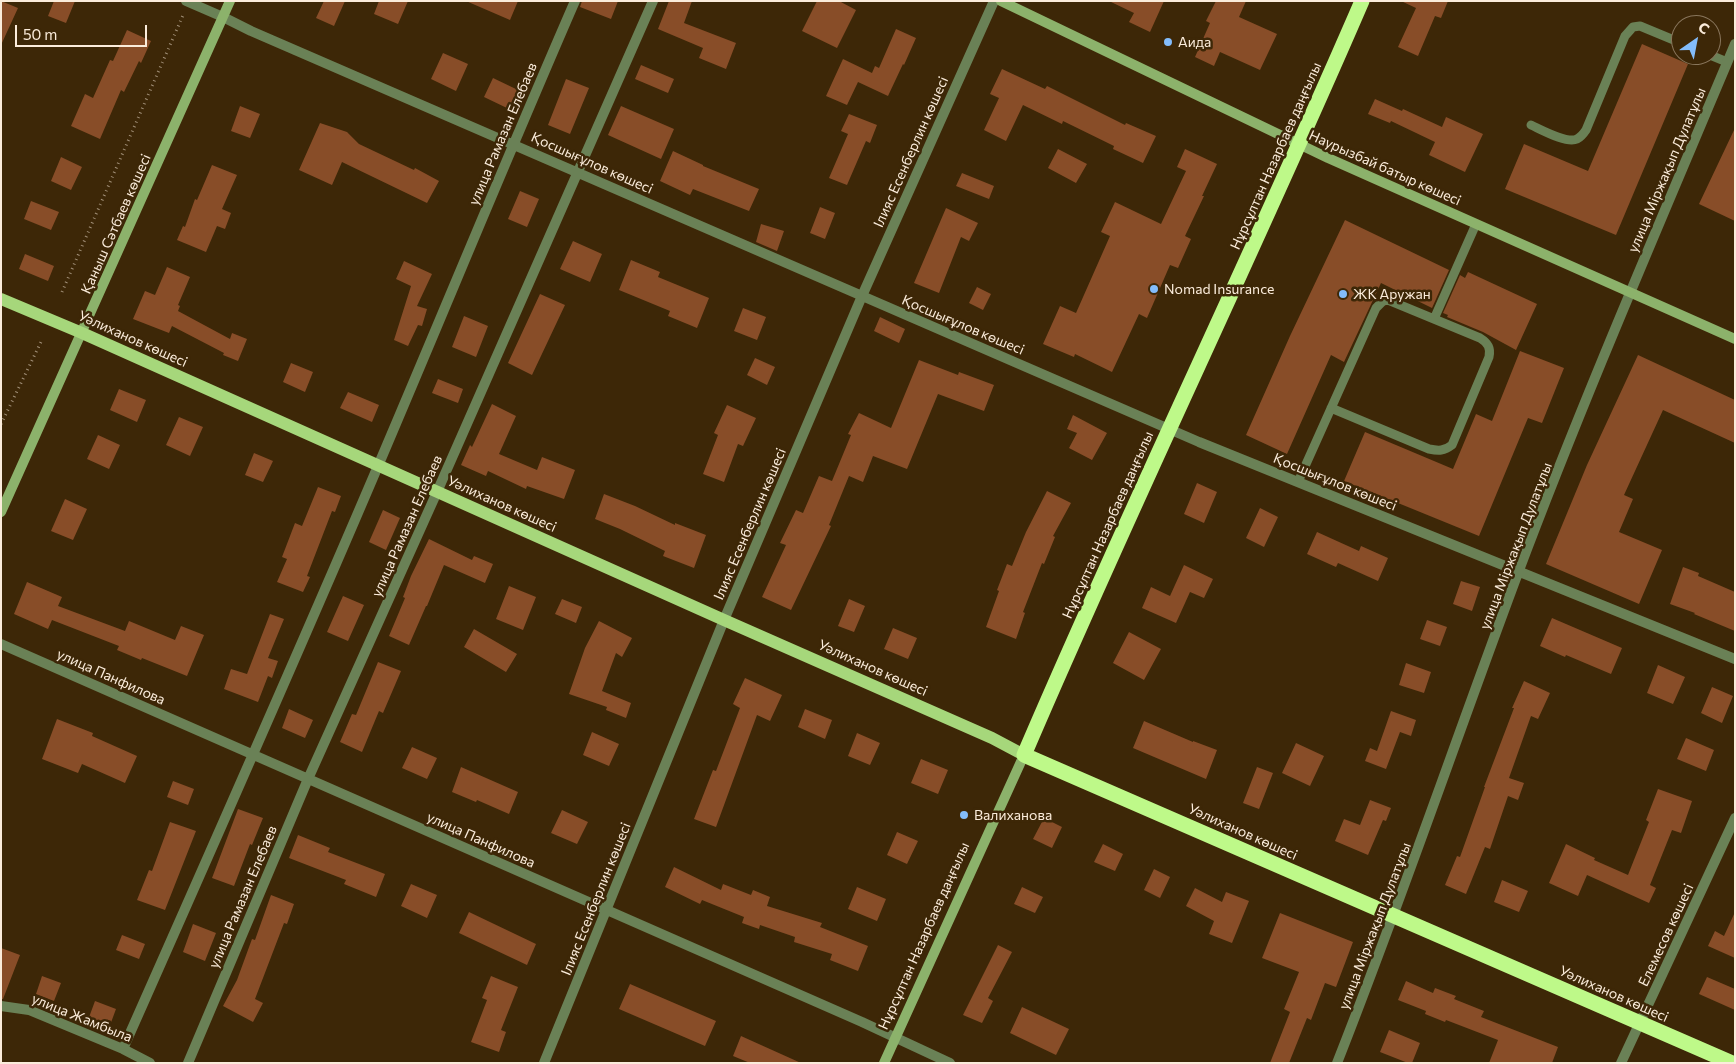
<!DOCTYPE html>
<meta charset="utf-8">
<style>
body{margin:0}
#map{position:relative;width:1736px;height:1064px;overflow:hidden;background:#3d2707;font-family:Commissioner,sans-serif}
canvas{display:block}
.frame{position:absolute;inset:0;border:2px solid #fbecdb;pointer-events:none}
.north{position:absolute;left:1671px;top:15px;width:50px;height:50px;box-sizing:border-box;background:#3d2707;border:1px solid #89765c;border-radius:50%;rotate:33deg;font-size:14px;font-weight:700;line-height:20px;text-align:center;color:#fbecdb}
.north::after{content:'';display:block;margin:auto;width:18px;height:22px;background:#83bcfb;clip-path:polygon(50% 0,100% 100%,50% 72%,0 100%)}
.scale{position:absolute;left:15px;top:25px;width:132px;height:22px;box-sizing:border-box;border:2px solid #fbecdb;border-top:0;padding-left:6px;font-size:15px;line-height:18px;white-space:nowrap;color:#fbecdb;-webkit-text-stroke:4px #3d2707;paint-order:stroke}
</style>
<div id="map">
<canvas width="1736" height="1064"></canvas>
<div class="frame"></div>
<div class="north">С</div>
<div class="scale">50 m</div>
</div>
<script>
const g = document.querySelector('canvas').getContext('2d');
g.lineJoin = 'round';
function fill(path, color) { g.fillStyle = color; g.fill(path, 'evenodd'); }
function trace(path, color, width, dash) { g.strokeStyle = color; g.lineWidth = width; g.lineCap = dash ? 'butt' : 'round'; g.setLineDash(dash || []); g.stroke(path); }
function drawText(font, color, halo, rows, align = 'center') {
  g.font = font + ' Commissioner,sans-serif'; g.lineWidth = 5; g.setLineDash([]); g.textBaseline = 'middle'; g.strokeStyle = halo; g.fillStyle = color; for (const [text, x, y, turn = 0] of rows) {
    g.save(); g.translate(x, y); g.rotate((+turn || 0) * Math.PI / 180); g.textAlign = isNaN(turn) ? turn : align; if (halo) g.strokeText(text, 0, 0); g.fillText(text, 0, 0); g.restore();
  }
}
fill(new Path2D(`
 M1,1L18,8L1,45Z
 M54,1H75L66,23L48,16Z
 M324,1H345L334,26L316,18Z
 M379,1H408L398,24L374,14Z
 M466,1H518L510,20Z
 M582,1H618L611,19L580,7Z
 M669,1H692L684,23L736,43L726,69L699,58L703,48L658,29Z
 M817,1H839L856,10L837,48L802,31Z
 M1109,1H1164L1150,32L1129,22L1134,13Z
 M1216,1H1246L1239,17L1277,34L1260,70L1220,52L1214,66L1195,57L1210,23L1206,21Z
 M1401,1H1448L1441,18L1435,16L1418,56L1398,47L1416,8Z
 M896,29L916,38L904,65L903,64L888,96L858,82L847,105L826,96L843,59L872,73L875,66L879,68Z
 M127,30L151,41L141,63L139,61L124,92L121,90L100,139L71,126L85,94L93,98L110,60L113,61Z
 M1642,44L1688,64L1616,235L1505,189L1524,144L1588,171Z
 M443,53L468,64L456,91L431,79Z
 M641,65L674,79L668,93L635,79Z
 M1002,69L1045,89L1047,86L1125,125L1126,123L1156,136L1143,163L1113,149L1114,146L1063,121L1062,124L1023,105L1006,141L984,130L999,98L990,94Z
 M493,78L518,90L509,109L484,97Z
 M566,79L589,88L570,134L548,125Z
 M1375,99L1402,111L1403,109L1442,127L1446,117L1483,134L1465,172L1429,155L1435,142L1391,121L1390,123L1368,114Z
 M240,106L260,114L250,138L231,131Z
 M621,106L674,129L661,159L608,135Z
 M849,114L877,125L870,143L866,141L847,185L829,178L848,134L841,131Z
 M320,123L347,132L359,144L414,170L415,168L439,181L427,203L342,162L332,185L299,170Z
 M1735,128V221L1699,204Z
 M1058,149L1087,164L1076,183L1048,168Z
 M1185,149L1217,164L1202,196H1204L1185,236L1191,239L1178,268L1170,265L1147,318L1139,314L1112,372L1075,354L1074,357L1043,344L1060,306L1076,313L1110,236L1101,232L1115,202L1161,224L1186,171L1177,167Z
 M673,151L703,165V166L759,189L749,211L693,189L690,195L660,181Z
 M61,157L82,167L71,190L51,181Z
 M212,165L237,175L222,209L231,213L225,229L217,226L206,252L177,240L183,226L185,227L195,199L197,200Z
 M962,173L994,186L989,199L956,186Z
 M520,191L539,199L527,227L508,219Z
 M31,201L59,212L51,230L24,219Z
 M820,207L835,213L825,239L810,233Z
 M946,208L978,223L969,241L961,237L939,293L914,283Z
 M1345,220L1449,270L1432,308L1381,283L1344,362L1331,355L1287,454L1246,435L1290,336Z
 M761,224L784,231L777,251L756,242Z
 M573,241L602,254L590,282L560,269Z
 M25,254L54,266L48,281L19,269Z
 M631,260L660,272L658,277L709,298L697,328L668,316L670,311L619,290Z
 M404,261L432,274L417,306L427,309L422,326L418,325L408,346L394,340L411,286L396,279Z
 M167,267L190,277L178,305L180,306L178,311L230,339L232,333L247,339L238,361L223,355L224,353L172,326L169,333L133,319L145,291L155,295Z
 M1468,272L1537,304L1516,350L1483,332L1447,317L1448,315L1443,313L1460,275L1465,278Z
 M977,287L991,294L983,310L969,303Z
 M540,294L565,305L532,375L508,363Z
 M743,308L766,317L757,340L734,331Z
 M464,316L488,326L476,357L452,347Z
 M880,317L905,329L899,343L874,331Z
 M1520,351L1564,368L1542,423L1528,418L1479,536L1344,481L1365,432L1453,469L1476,414L1492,421Z
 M1638,355L1735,400V443L1663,410L1624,495L1633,499L1619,532L1662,550L1639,604L1546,564L1587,465Z
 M755,358L775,367L767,385L747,375Z
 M919,360L958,375L959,372L994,385L984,411L938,394L907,469L873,456L863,482L849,476L829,525L831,526L791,610L762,597L786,545L780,543L796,510L803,513L819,476L832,481L851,435L848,434L859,413L891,428Z
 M291,363L313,372L305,392L283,382Z
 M438,379L463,389L458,403L432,393Z
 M119,389L146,400L137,422L110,410Z
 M348,392L379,405L372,422L340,408Z
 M492,404L516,416L499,454L537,470L542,457L575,470L564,499L527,486L526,489L488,471L486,476L461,465L470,445L472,447Z
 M727,405L756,418L743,446L738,444L724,482L703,474L718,435L714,433Z
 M1073,415L1107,433L1092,460L1069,448L1077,433L1067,429Z
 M179,417L203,427L190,456L166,445Z
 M98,435L120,445L109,469L87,459Z
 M254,453L273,461L263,482L245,475Z
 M1197,483L1217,492L1204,523L1184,514Z
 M318,487L341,496L335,512L332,511L307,576L310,577L303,592L277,582L287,559L282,557L295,523L302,526Z
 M1047,491L1071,503L1053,536L1055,537L1044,564L1042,563L1023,612L1025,613L1016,639L986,627L999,591L997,590L1007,564L1012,566L1026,532Z
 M604,494L635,506L675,525V523L706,535L694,568L663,556L665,551L620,529L595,519Z
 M65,499L87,509L73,540L51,531Z
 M1260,508L1278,517L1264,547L1246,538Z
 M383,510L400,518L386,550L369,542Z
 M1317,532L1359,551L1361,546L1388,558L1378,581L1338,563L1336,567L1307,554Z
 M429,539L472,560L474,556L493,564L485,583L444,565L427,606H426L409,645L389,636L405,598L403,597L411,576Z
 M1184,565L1213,579L1204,598L1190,592L1176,623L1142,608L1151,587L1170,596Z
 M1683,567L1699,573L1698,576L1735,592V631L1694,614L1695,613L1670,604Z
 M1461,581L1480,587L1472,611L1453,604Z
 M27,582L62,597L58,606L125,631L129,621L175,640L181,626L204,635L187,676L142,658L141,660L117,650L119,646L52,620L48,629L14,614Z
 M509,586L536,597L523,630L496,619Z
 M343,596L364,605L348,641L327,632Z
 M562,599L582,607L576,623L555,614Z
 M849,599L865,606L854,632L838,626Z
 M270,614L284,619L268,658L278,661L272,678L268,676L258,702L224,689L231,669L247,674Z
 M1552,618L1622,648L1611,674L1566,655L1565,657L1540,646Z
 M1427,620L1447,627L1440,646L1420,639Z
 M599,621L632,638L622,657L616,653L602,691L631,703L626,718L606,710L607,707L569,694L585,648Z
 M893,628L917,638L908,659L884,649Z
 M474,629L517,654L506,672L464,647Z
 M1129,632L1161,649L1144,680L1113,663Z
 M378,662L401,671L383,713L379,711L362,752L340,742L352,714L356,715Z
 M1406,663L1431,672L1424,693L1399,685Z
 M1658,665L1685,677L1673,704L1647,693Z
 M745,678L782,695L770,721L757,715L716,827L694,819L713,770L716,771L740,708L733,704Z
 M1524,681L1550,693L1538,719L1531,716L1509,778L1524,783L1518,800L1508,796L1490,849L1485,847L1466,894L1445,885L1457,856L1460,857L1485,787H1484L1514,708H1512Z
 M1712,687L1733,696L1722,723L1701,713Z
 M289,709L313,720L305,738L282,728Z
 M805,709L832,720L825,739L798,727Z
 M1391,711L1416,720L1411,736L1400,732L1386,769L1365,761L1370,748L1377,751Z
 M57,719L93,733L92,736L137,756L125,783L82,764L78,773L42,759Z
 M1144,721L1193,742V741L1217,750L1206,779L1133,748Z
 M592,732L619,744L609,766L583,755Z
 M857,733L880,743L870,765L848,756Z
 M1686,738L1714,750L1706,771L1677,759Z
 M1296,743L1324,756L1310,786L1282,773Z
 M412,747L437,758L427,779L402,768Z
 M921,759L948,770L938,794L911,783Z
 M461,767L518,792L509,814L477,800L476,802L452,792Z
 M1257,767L1273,773L1259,809L1243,803Z
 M173,781L194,789L188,805L167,797Z
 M1658,789L1692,801L1681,833L1672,830L1650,885L1656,888L1649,903L1587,875L1578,896L1549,883L1566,844L1595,858L1594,860L1628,875L1649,822L1646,820Z
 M1370,800L1391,808L1386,821L1383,820L1368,855L1335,841L1344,819L1360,825Z
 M238,809L263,818L252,845L250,844L234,886L212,878Z
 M562,810L588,822L577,844L551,833Z
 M1044,818L1062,827L1052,848L1033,839Z
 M170,822L196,831L165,910L137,900L149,870L152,871Z
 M897,832L918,841L907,864L887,855Z
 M298,835L330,848L328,852L385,874L376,897L344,884L346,880L289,858Z
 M1103,844L1123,854L1115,871L1094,862Z
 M674,867L721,890L723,884L751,895L753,890L770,897L767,906L822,923L820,927L868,946L858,971L830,960L832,954L794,942L795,937L760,925L759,929L742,923L744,917L702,900L700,904L665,887Z
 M1154,869L1170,877L1160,898L1144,890Z
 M1502,880L1528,891L1519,912L1494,902Z
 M411,884L437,895L427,918L401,906Z
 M857,887L886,899L877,921L848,909Z
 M1022,887L1043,897L1035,913L1014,904Z
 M1195,888L1222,902L1226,892L1249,901L1232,943L1209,934L1214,921L1186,906Z
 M271,895L294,904L287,924L284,923L255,999L263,1003L253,1022L223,1006L237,980L252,939L255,940Z
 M469,912L536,944L527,965L459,933Z
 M1735,912V958L1708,946L1715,931L1724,936Z
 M1280,913L1353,942L1336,987L1325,983L1311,1020L1307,1018L1289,1063H1270L1290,1012L1284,1009L1299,972L1262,958Z
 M193,924L216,933L205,961L183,952Z
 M122,935L145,944L139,959L116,950Z
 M998,945L1012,952L988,998L993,1001L982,1023L963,1015Z
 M1,948L20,955L3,999H1Z
 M42,976L61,983L54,1001L36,994Z
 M491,976L518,987L501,1030L506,1032L499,1052L471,1042L487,1000L482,998Z
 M1707,977L1735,989V1010L1699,994Z
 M1406,981L1433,993L1435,988L1456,996L1454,999L1484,1011L1481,1017L1558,1047L1552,1063H1489L1498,1040L1446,1020L1445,1022L1425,1014L1426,1011L1398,1000Z
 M630,984L716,1021L705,1046L619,1009Z
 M95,1001L116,1009L109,1028L88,1020Z
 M1022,1007L1069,1029L1056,1055L1010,1033Z
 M1389,1030L1420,1043L1412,1063H1408L1380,1052Z
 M741,1036L801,1063H750L733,1056Z`), '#884d28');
trace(new Path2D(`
 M62,292L184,13
 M1,424L41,342`), '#a08e76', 3, [1, 4]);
trace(new Path2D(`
 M1710,55L1727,62
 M1531,125C1542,130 1567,144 1577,139C1581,137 1584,133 1586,130L1625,36L1633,27L1640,26L1681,43
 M1331,408L1429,449C1439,451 1444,451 1452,445L1489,357C1491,348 1488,343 1480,338L1434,319
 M1298,482L1376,308L1383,301L1388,300L1434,319L1476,224`), '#6a8156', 9);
trace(new Path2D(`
 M186,1L223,17L251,31L1199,442L1735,659
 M1,644L862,1022L950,1063
 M1,1006L29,1010L123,1049L150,1063
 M123,1049C209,855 295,661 378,466C444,311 508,155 575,1
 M188,1063L308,779L437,492L653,1
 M544,1063L724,620L862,296L994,1
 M1337,1063C1401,901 1457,736 1518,573C1585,395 1661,220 1735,44
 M1621,1063L1735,818`), '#6a8156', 10);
trace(new Path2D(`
 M1001,1L1328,158L1735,339
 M1,512L230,1
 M884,1063L1024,755`), '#8cb26b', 10);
trace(new Path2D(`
 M1,299L82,333L724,620L992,738L1024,755`), '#a6d77b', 12);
trace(new Path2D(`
 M1362,1C1253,254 1132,502 1024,755L1732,1063`), '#bef989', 15);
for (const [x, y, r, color] of [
 [1168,42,5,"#83bcfb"],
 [1154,289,5,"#83bcfb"],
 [1343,294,5,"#83bcfb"],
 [964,815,5,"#83bcfb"]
]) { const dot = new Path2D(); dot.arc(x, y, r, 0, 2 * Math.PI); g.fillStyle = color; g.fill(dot); trace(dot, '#3d2707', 2); }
drawText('14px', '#fbecdb', '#3d2707', [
 ["Аида",1178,42],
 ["Nomad Insurance",1164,289],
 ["ЖК Аружан",1353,294],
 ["Валиханова",974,815]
], 'left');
drawText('14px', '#fbecdb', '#3d2707', [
 ["улица Рамазан Елебаев",503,134,-67],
 ["Ілияс Есенберлин көшесі",911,152,-66],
 ["Нұрсұлтан Назарбаев даңғылы",1276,156,-66],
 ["Қосшығұлов көшесі",592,163,24],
 ["Наурызбай батыр көшесі",1385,168,24],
 ["улица Міржақып Дулатұлы",1667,170,-67],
 ["Қаныш Сәтбаев көшесі",116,224,-66],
 ["Қосшығұлов көшесі",963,325,23],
 ["Уәлиханов көшесі",133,339,24],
 ["Қосшығұлов көшесі",1335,482,22],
 ["Уәлиханов көшесі",502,504,24],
 ["Ілияс Есенберлин көшесі",750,524,-67],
 ["Нұрсұлтан Назарбаев даңғылы",1108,525,-66],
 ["улица Рамазан Елебаев",407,526,-66],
 ["улица Міржақып Дулатұлы",1516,546,-69],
 ["Уәлиханов көшесі",873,668,24],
 ["улица Панфилова",111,677,24],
 ["Уәлиханов көшесі",1243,832,24],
 ["улица Панфилова",481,840,24],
 ["улица Рамазан Елебаев",243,897,-67],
 ["Ілияс Есенберлин көшесі",596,899,-68],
 ["улица Міржақып Дулатұлы",1375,926,-69],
 ["Елемесов көшесі",1666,935,-65],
 ["Нұрсұлтан Назарбаев даңғылы",924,936,-66],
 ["Уәлиханов көшесі",1614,994,24],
 ["улица Жамбыла",82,1018,22]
]);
</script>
